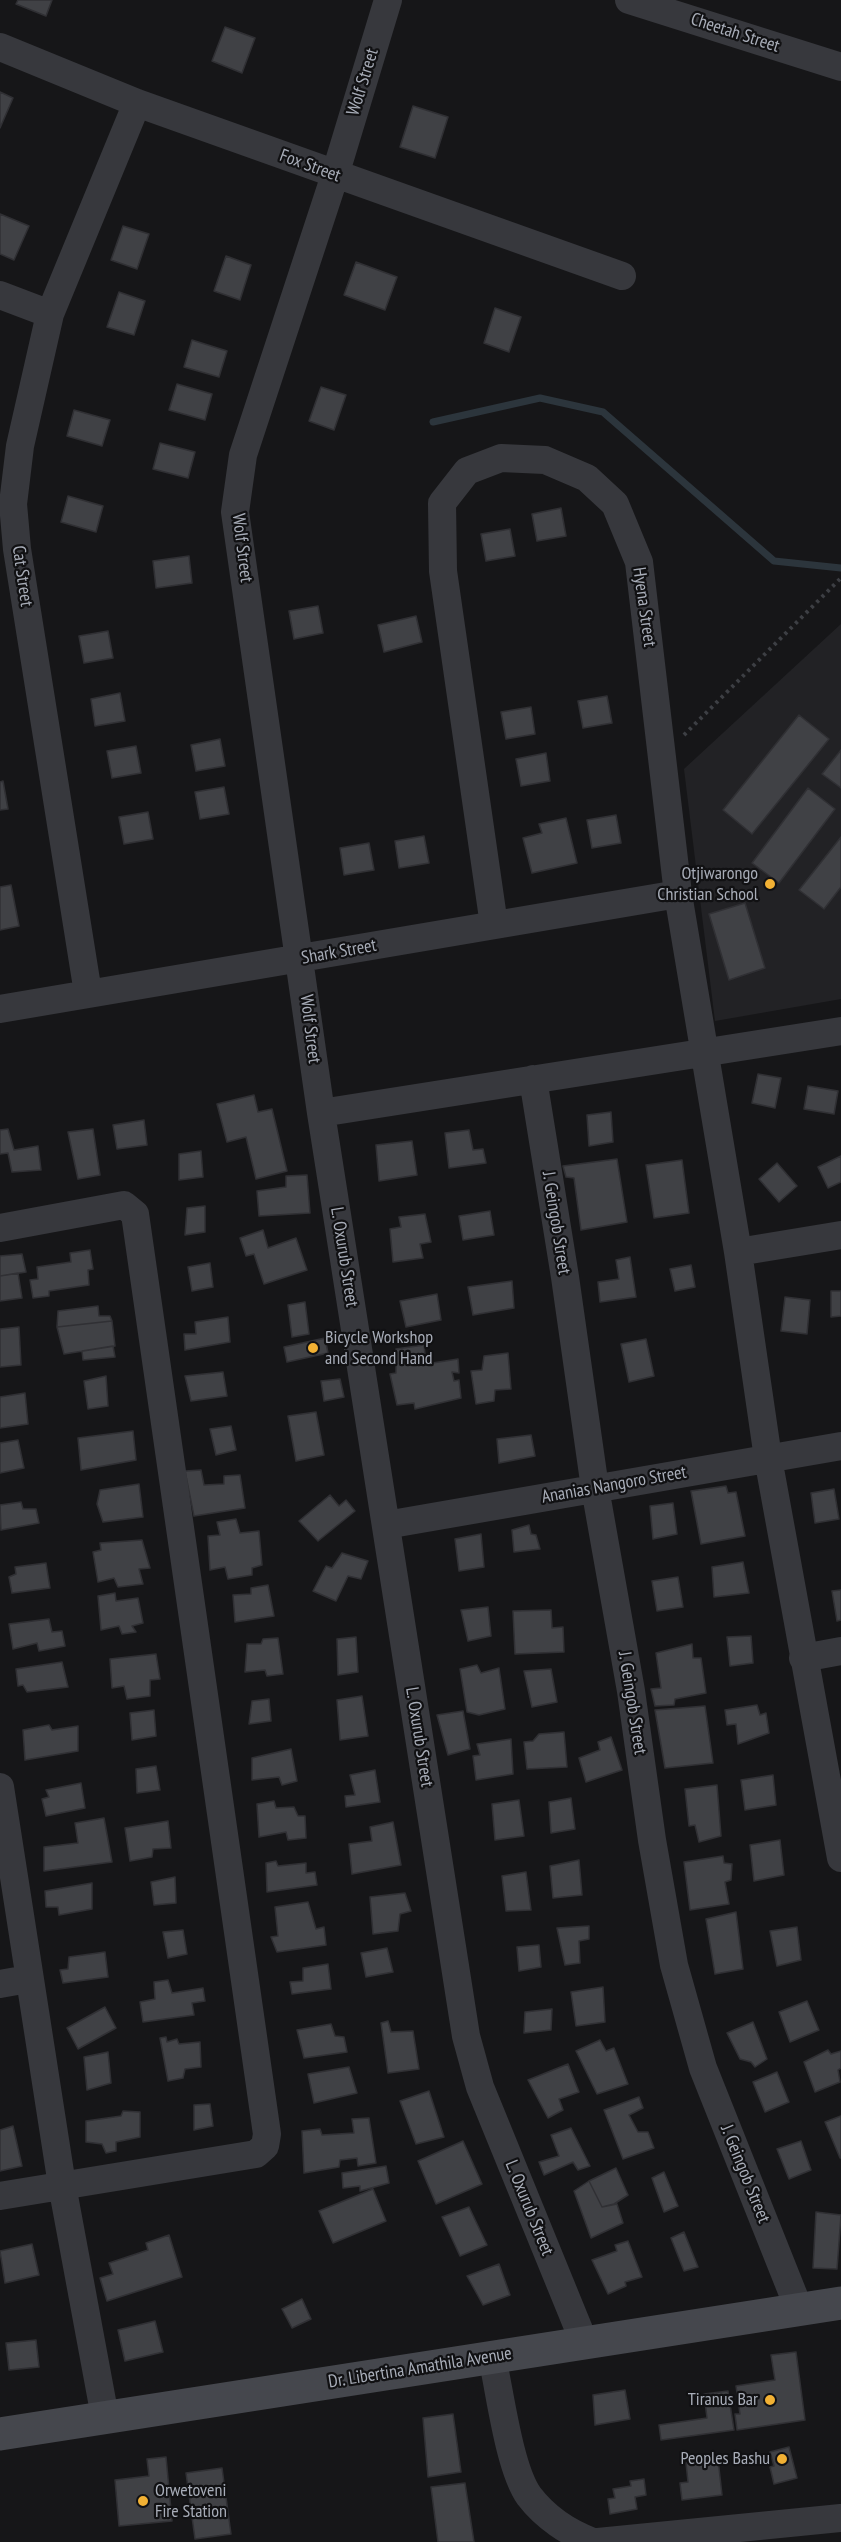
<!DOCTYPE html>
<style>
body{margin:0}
canvas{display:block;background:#161618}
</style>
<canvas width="841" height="2542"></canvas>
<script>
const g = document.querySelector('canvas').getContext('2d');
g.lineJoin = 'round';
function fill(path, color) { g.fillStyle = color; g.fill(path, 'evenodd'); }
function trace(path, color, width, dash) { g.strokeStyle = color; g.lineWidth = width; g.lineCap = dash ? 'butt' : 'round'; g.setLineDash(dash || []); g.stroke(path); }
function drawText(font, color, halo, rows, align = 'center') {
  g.font = font + ' "PT Sans Narrow",sans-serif'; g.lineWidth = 4.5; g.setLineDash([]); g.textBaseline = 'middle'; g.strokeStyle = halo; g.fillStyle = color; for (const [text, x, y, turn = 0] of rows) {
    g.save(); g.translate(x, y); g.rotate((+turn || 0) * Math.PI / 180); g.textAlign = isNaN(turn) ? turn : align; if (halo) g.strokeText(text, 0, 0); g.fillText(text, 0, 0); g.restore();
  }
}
fill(new Path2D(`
 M841,624V999L715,1021L684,769Z`), '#222225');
trace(new Path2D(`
 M433,422L540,398L603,412L774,561L841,568`), '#2c353c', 7);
const building = new Path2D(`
 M18,0H52L46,16L16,4Z
 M225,27L255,38L242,73L212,61Z
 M0,92L13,98L0,128Z
 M413,106L448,117L435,158L400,147Z
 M0,214L29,226L14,260L0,254Z
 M123,226L149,234L137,269L111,260Z
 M226,256L251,265L240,300L214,291Z
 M356,262L397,277L385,310L344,295Z
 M119,292L145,301L134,335L107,327Z
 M495,308L521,317L509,352L484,343Z
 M192,340L227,351L219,377L184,367Z
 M177,384L212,394L205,420L169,410Z
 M321,387L346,395L334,430L309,421Z
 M74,410L110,420L102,446L67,436Z
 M160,443L195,452L188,478L153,469Z
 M68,496L103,506L96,532L61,522Z
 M561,508L566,536L537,541L532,514Z
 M510,529L515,556L486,561L481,534Z
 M189,556L192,583L156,588L153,561Z
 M318,606L323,633L294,639L289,611Z
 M416,616L422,642L384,652L378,625Z
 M108,631L113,658L84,663L79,636Z
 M120,693L125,721L95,726L91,699Z
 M607,696L612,723L583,728L578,701Z
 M531,707L535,734L506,739L501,712Z
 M799,715L829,739L752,834L723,810Z
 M220,739L225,766L196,771L191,745Z
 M136,746L141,773L112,778L107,751Z
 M841,750V788L822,774Z
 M546,753L550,781L521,786L516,759Z
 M3,781L8,809L0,810V782Z
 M224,787L229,814L200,819L195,792Z
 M808,788L835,809L779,883L752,863Z
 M148,812L153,839L124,844L119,817Z
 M616,815L621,843L592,848L587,820Z
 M566,818L577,863L532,873L523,838L542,833L539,824Z
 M424,836L429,863L399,868L395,841Z
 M841,837V887L824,909L799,890Z
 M369,843L374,870L344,875L340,848Z
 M11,885L19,926L0,930V887Z
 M745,903L765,968L729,980L709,914Z
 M758,1074L781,1078L775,1108L752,1103Z
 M808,1086L838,1091L834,1114L804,1109Z
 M254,1095L258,1112L272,1109L287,1171L256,1179L246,1137L227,1142L217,1104Z
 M611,1112L613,1142L589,1146L587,1115Z
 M144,1120L147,1145L117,1149L113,1125Z
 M8,1129L14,1150L38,1146L41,1170L12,1172L8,1153L0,1154V1130Z
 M93,1129L100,1175L78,1179L68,1132Z
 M469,1130L473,1150L483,1149L486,1163L449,1168L445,1133Z
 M412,1141L417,1175L379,1181L376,1145Z
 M201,1151L203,1177L179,1180V1154Z
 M841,1156V1182L828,1188L818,1167Z
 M617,1159L627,1222L581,1230L574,1178L566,1177L563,1166Z
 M682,1160L689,1213L654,1218L646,1165Z
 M777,1163L797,1186L779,1202L759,1179Z
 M307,1175L310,1213L259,1216L257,1191L286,1187V1176Z
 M205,1206V1232L185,1235L187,1208Z
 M490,1211L494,1235L463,1240L459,1216Z
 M425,1214L431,1242L420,1244L423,1258L393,1262L390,1229L401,1227L399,1217Z
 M263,1230L268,1248L296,1238L307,1270L264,1284L254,1254L246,1256L240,1238Z
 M90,1250L93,1269L88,1270L89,1285L49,1291V1296L33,1298L30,1280L38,1279L37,1267L71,1262L70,1253Z
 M22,1254L26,1272L0,1276V1256Z
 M630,1257L636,1297L600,1302L598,1282L619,1279L616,1260Z
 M210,1263L213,1287L192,1291L188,1267Z
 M691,1265L695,1287L675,1291L670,1269Z
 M18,1273L22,1298L0,1301V1276Z
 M512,1281L514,1308L473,1315L468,1287Z
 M831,1291H841V1316L831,1317Z
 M437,1294L441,1320L406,1327L400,1301Z
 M785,1297L810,1300L807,1334L781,1331Z
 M305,1302L309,1334L292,1337L288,1305Z
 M98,1306L99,1316H110L112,1321L57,1327L58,1311Z
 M228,1317L230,1342L185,1350L184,1334H196L195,1322Z
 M112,1321L115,1346L64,1354L57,1327Z
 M19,1327L21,1365L0,1367V1329Z
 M325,1338L328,1353L287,1362L284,1347Z
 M646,1339L654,1376L629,1382L621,1344Z
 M424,1345L426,1364L458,1359L459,1373L452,1372L454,1381L459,1380L461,1398L415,1409L414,1403L397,1405L390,1374L396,1373V1349Z
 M113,1346L115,1357L83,1360L82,1351Z
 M508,1353L511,1389L495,1390L494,1401L476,1404L471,1371L482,1370L484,1356Z
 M223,1372L227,1396L191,1401L185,1376Z
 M106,1376L108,1406L88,1409L84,1381Z
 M340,1379L344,1397L324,1401L321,1381Z
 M25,1393L28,1424L0,1428V1397Z
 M316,1412L324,1455L296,1461L288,1416Z
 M231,1426L236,1450L216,1455L210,1429Z
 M133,1431L136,1460L81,1470L78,1438Z
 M531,1435L535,1456L499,1463L497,1439Z
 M18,1440L24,1468L0,1473V1443Z
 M201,1470L204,1485L224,1484V1476L240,1475L245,1508L194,1516L185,1471Z
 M139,1484L143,1517L103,1522L97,1504L100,1490Z
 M726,1486L728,1493L736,1492L745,1536L701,1544L691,1491Z
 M834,1489L839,1519L815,1523L811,1493Z
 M330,1495L339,1506L346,1500L355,1511L318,1541L299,1521Z
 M21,1502L23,1509H36L39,1523L1,1530L0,1505Z
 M673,1503L677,1534L653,1539L650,1506Z
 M236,1519L240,1533L259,1531L262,1565L252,1568V1575L228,1579L225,1567L210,1570L208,1536L220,1535L217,1522Z
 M529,1525L531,1534L536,1535L540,1549L514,1552L512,1530Z
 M481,1534L484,1567L459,1571L455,1539Z
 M142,1540L150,1568L139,1569L143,1584L118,1587L114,1578L98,1582L93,1552L101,1550L100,1543Z
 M342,1553L368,1561L361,1579L348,1576L336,1601L313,1591L326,1566L332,1568Z
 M743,1562L749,1593L714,1597L712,1567Z
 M46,1563L50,1588L12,1593L9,1577L16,1574L15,1567Z
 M678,1577L683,1607L657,1611L652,1581Z
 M268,1585L274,1616L235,1622L233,1595L251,1594V1588Z
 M841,1590V1620L837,1621L832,1591Z
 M115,1593L116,1601L138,1598L143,1623L132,1626L136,1632L122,1634L119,1626L101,1630L98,1596Z
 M488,1607L491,1636L468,1641L461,1610Z
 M551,1610L552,1628L563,1627L564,1652L515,1654L513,1611Z
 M49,1619L52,1632L62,1631L65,1646L39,1651L37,1643L13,1649L9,1624Z
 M751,1636L753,1663L730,1666L727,1637Z
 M356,1637L358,1672L338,1675L337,1639Z
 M278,1638L283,1674L267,1676L265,1670L245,1672L247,1644H261L263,1639Z
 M692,1644L693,1658H701L706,1693L675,1699L674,1705L655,1706L651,1689L661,1688L656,1653Z
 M156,1654L160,1679L150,1680V1696L127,1699L124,1686L112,1688L110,1659Z
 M62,1662L68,1687L27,1692L23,1685L18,1686L16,1669Z
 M477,1665L481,1673L499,1668L505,1709L479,1715L467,1712L460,1669Z
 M551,1669L557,1702L532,1707L524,1671Z
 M362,1696L368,1736L340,1740L337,1700Z
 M269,1699L271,1721L249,1724L252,1701Z
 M757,1705L760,1715L766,1713L769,1733L738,1744L736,1724L727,1725L725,1710Z
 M705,1706L713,1763L665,1768L655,1710Z
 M154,1710L156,1736L132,1740L130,1713Z
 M463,1711L470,1749L448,1755L437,1715Z
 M49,1725L52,1730L78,1726V1751L25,1760L23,1730Z
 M564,1732L567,1767L527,1769L524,1742L533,1741L539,1734Z
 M611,1737L622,1770L586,1782L579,1758L600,1750L598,1742Z
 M511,1739L513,1774L476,1780L473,1756L480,1755L477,1744Z
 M291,1749L297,1781L282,1785L279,1777L252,1780V1758Z
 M156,1766L160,1790L137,1793L136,1769Z
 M375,1770L380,1802L346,1807L345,1796L355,1795L350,1775Z
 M773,1775L776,1805L745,1810L741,1780Z
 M81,1783L85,1808L46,1816L42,1799L49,1797L46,1790Z
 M717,1785L721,1836L699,1842L695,1825L689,1826L685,1789Z
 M571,1798L575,1829L551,1833L549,1802Z
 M519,1800L524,1836L495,1840L492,1804Z
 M274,1801L276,1808L294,1807L298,1816H305L306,1838L288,1840L286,1832L259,1837L257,1804Z
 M104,1818L112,1862L44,1871V1847L78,1843L75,1823Z
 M168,1821L171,1848L153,1849L152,1857L130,1861L125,1828Z
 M393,1822L401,1865L352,1874L349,1844L372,1841L370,1827Z
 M780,1840L784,1875L754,1881L750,1845Z
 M723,1856L724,1863L732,1864L731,1880L725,1882L729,1904L690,1910L684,1862Z
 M579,1860L582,1895L553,1898L550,1866Z
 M276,1861L278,1866L306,1863V1873L315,1872L317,1885L267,1892L266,1863Z
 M526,1872L531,1910L506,1911L502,1876Z
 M175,1877L176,1903L154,1905L151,1882Z
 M92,1883V1909L59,1915L58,1907H46L45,1891Z
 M405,1893L411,1911L400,1914L398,1931L373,1934L370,1897Z
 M308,1902L316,1929L324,1927L326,1945L277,1952L271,1937L278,1936L275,1907Z
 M736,1912L743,1969L715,1974L706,1919Z
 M589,1926V1939L579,1941L580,1963L565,1965L557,1928Z
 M797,1927L801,1960L777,1966L770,1931Z
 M183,1930L187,1954L168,1958L163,1932Z
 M539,1945L541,1967L519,1971L517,1947Z
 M387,1948L393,1972L366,1977L361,1953Z
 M105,1952L108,1977L63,1983L60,1970L68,1969L69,1957Z
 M328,1964L331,1989L292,1994L290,1982L303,1981V1968Z
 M168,1980L172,1993L203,1988L205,2001L192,2003L194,2015L143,2022L140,2002L155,1999L154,1982Z
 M603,1987L605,2022L576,2026L571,1992Z
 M807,2001L819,2030L790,2042L779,2012Z
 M105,2007L116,2028L78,2049L67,2028Z
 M552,2009L551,2030L524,2033L525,2012Z
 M388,2021L391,2032L413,2031L419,2069L388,2073L381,2023Z
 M753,2022L767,2059L755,2067L751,2062L740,2059L727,2033Z
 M331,2024L335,2036L344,2037L347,2052L304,2058L297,2030Z
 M166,2037L167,2042L177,2039L179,2044L200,2042L201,2067L185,2069L183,2078L168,2081L160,2038Z
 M600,2040L606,2051L614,2048L628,2084L597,2094L576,2051Z
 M828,2050L831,2054L841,2051V2068L838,2070L840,2082L815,2092L804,2062Z
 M108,2052L111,2083L87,2090L84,2057Z
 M568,2064L579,2092L559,2099L563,2110L548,2118L528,2080Z
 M349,2067L357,2093L314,2103L308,2074Z
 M777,2072L789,2102L765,2112L753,2082Z
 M429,2091L444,2137L416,2144L400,2101Z
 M639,2097L643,2108L629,2115L638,2132H648L654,2148L623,2159L604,2110Z
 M210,2104L213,2126L194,2130V2105Z
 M123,2111L140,2112V2137L116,2142V2151L106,2153L102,2144L86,2142V2121L121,2116Z
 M841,2116V2158H840L825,2122Z
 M369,2118L376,2163L358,2166L357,2158L340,2160L339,2167L304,2173L302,2131L320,2129L322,2135L354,2133L352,2119Z
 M13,2126L22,2166L0,2171V2130Z
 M571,2128L590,2166L578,2170L573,2162L544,2175L539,2162L559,2156L551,2135Z
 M463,2141L482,2184L436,2204L418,2161Z
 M801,2141L811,2170L789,2179L777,2149Z
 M386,2166L389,2183L360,2191V2186L343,2188L342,2173Z
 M616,2168L628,2195L614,2204L602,2207L589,2181Z
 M664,2172L678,2206L664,2212L652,2178Z
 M589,2181L602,2207L617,2204L623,2223L591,2238L574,2191Z
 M373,2189L386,2221L333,2243L319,2211Z
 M469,2207L487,2245L460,2256L442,2217Z
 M816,2212L841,2215L837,2269L813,2268Z
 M684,2232L698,2267L684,2271L671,2238Z
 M169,2235L182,2277L107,2301L100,2278L113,2274L109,2263L148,2250L146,2243Z
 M628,2241L642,2277L625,2282L626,2286L608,2294L592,2260L617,2251L615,2245Z
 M32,2244L39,2275L5,2283L0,2251Z
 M499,2264L510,2295L483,2305L467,2276Z
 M302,2299L311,2319L292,2328L282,2309Z
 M155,2321L163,2352L125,2361L118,2330Z
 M36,2340L39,2367L9,2370L6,2343Z
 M796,2352L805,2420L737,2430L735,2414H740L736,2386L775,2380L771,2355Z
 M625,2390L630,2419L595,2425L593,2395Z
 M728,2391L734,2430L661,2440L659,2425L707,2418L704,2394Z
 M453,2414L461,2472L428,2477L423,2418Z
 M789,2447L797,2478L774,2484L770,2467L774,2466L770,2452Z
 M166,2457L172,2521L119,2526L115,2480L149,2476L147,2459Z
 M718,2459L722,2495L682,2500L680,2483L688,2482L686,2463Z
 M222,2468L231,2534L195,2539L186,2473Z
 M644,2479L646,2495L635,2497L637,2509L610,2514L608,2499L615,2498L613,2489L631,2486L630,2481Z
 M465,2483L474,2542H438L431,2487Z`);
fill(building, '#404145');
trace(building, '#303034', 1.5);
trace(new Path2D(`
 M684,735L841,578`), '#3d3f44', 4, [3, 4.5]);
trace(new Path2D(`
 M388,0L335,175L243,455L235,512L321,1113L466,2036L480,2087L584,2342
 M629,0L841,67
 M0,47L137,103L622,276
 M0,295L50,314
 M494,925L443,571L442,503L467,471L501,458L545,460L587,478L615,504L639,562L678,894L738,1252L768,1458L841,1858
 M88,993L17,549L13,504L20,446L50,314L137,103
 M0,1009L678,894
 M533,1079L565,1277L595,1488L631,1691L652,1840L674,1965L703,2068L799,2309
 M321,1113L841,1031
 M0,1228L124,1205L135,1214L267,2134L265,2146L256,2154L0,2196
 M738,1252L841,1235
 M386,1525L841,1446
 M803,1658L841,1651
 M0,1787L62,2185L105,2417
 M0,1984L28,1979
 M492,2357C500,2392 509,2468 529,2496C545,2517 569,2533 593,2542
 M598,2542L841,2518`), '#37383d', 28);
trace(new Path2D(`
 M0,2434L841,2303`), '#45474d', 33);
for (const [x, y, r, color] of [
 [770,884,6,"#f2b134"],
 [313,1348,6,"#f2b134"],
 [770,2400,6,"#f2b134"],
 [782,2459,6,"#f2b134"],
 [143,2501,6,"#f2b134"]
]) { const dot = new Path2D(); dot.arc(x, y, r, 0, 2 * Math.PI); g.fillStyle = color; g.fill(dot); trace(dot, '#111113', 2); }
drawText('18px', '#a8adb8', '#111113', [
 ["Cheetah Street",735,33,18],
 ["Wolf Street",363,82,-73],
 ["Fox Street",310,166,20],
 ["Wolf Street",242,548,83],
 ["Cat Street",22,576,82],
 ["Hyena Street",644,607,82],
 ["Shark Street",339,952,-10],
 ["Wolf Street",310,1029,83],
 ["J. Geingob Street",556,1223,81],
 ["L. Oxurub Street",344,1257,81],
 ["Ananias Nangoro Street",614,1485,-10],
 ["J. Geingob Street",632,1703,81],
 ["L. Oxurub Street",419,1737,81],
 ["J. Geingob Street",745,2174,68],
 ["L. Oxurub Street",529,2208,68],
 ["Dr. Libertina Amathila Avenue",420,2368,-9]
]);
drawText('18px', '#a8adb8', '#111113', [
 ["Otjiwarongo",758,874],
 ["Christian School",758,895],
 ["Bicycle Workshop",325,1338,"left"],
 ["and Second Hand",325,1359,"left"],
 ["Tiranus Bar",758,2400],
 ["Peoples Bashu",770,2459],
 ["Orwetoveni",155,2491,"left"],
 ["Fire Station",155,2512,"left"]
], 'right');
</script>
